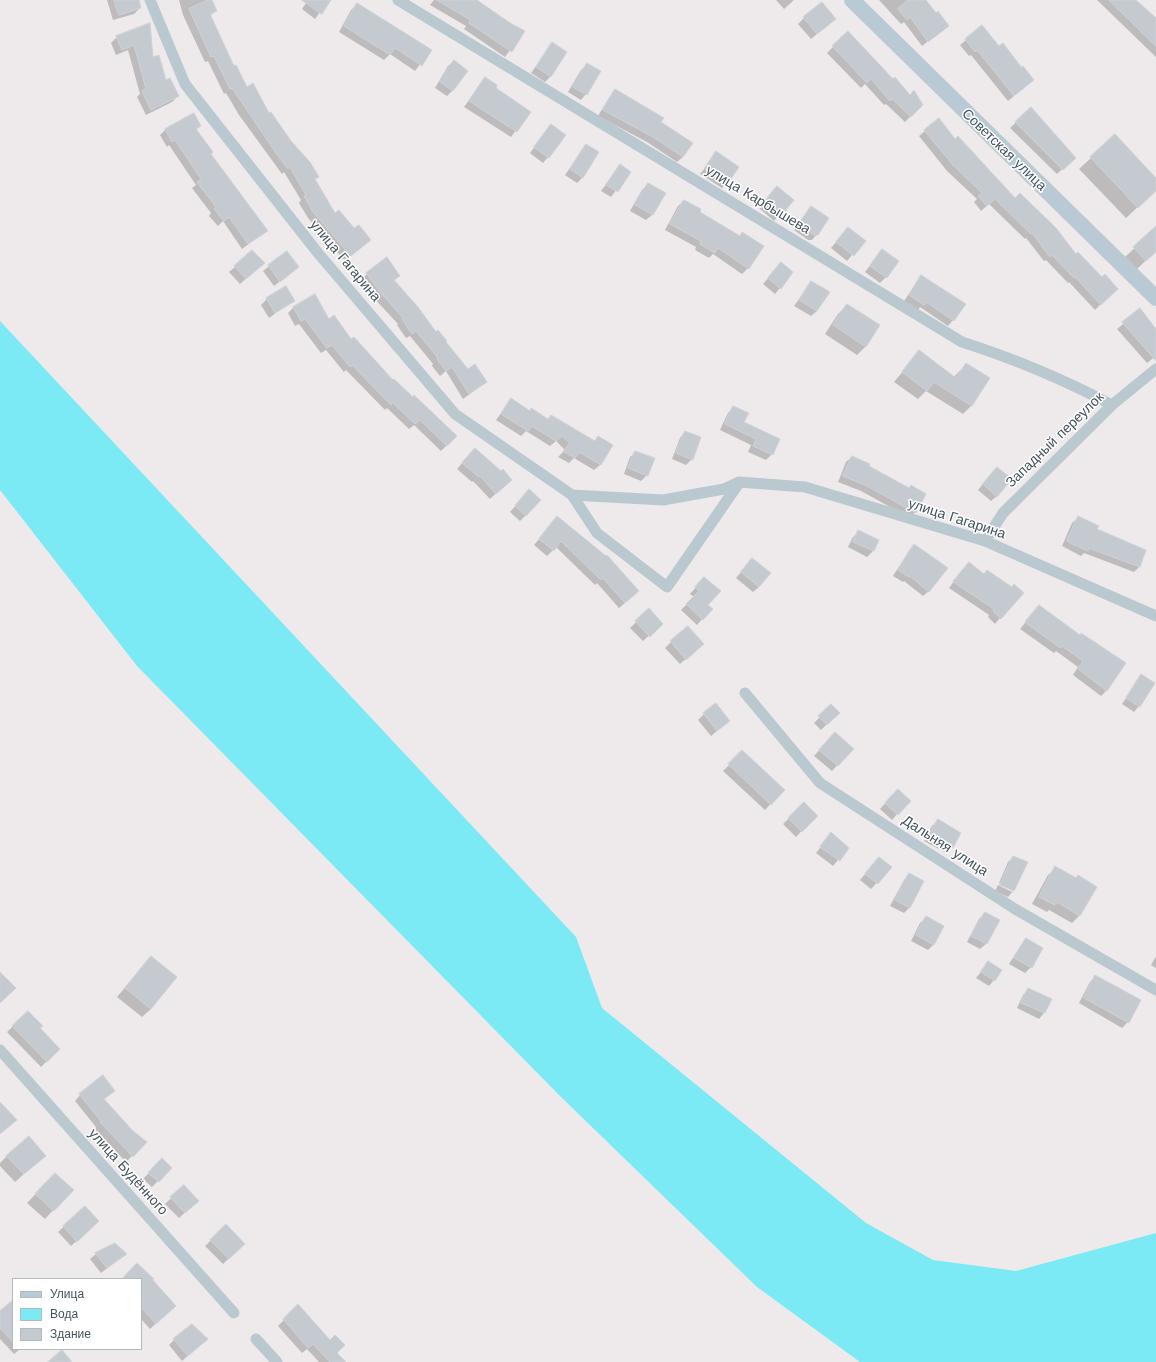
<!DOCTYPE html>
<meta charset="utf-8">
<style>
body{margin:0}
#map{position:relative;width:1156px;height:1362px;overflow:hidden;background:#eeeaeb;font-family:"Work Sans",sans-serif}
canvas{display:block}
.legend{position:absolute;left:12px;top:1278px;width:130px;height:72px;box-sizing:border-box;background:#fff;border:1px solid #b3babd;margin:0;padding:5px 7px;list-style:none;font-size:12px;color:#42525a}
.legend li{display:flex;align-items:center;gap:8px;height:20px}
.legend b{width:20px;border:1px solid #b3babd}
</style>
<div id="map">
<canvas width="1156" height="1362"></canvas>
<ul class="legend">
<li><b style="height:5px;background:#b9cad4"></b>Улица</li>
<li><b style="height:11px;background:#7beaf4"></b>Вода</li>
<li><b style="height:11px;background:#c4cacf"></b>Здание</li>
</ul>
</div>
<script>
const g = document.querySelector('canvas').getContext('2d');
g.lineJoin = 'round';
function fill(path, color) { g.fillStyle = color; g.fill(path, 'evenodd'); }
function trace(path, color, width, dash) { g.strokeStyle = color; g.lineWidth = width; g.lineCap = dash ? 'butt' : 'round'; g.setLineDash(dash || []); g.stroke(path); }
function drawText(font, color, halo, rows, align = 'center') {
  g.font = font + ' "Work Sans",sans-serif'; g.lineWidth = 3; g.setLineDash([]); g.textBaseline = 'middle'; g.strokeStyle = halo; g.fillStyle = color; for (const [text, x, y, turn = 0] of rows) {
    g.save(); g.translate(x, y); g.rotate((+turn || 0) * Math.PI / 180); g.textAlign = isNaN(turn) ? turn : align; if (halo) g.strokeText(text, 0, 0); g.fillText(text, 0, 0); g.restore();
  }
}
fill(new Path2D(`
 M0,321L576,937L602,1008L866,1223L933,1260L1016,1271L1156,1233V1362H860L757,1287L561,1097L137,666L0,490Z`), '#7beaf4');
fill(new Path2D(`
 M107,0H138L140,8L134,14L113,20Z
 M179,0H208L216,11L210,16L233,68L246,89L318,177L314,180L335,214L370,240L346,260L343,259L308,218L299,203L301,200L284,172L282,174L239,115L226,93L224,94L208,61L205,62L183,15Z
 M308,0H329L315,19L302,9Z
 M434,0H469L483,5L523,32L505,57L464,29L466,26L430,5Z
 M776,0H794L784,9Z
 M879,0H925L948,26L922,46L904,22L901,24Z
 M1097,0H1135L1156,19V57Z
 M357,4L431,50L415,71L390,54L384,60L339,32L351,10Z
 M804,18L829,24L811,39L798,24Z
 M149,25L153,58L165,81L178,96L172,102L146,115L137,97L140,94L128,50L116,55L111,43L117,37Z
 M982,27L1027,85L1008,101L971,55L969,56L960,45Z
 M848,32L893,81L922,105L905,122L886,104L884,105L865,84L861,88L827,53Z
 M552,44L551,76L545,82L531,73Z
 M454,61L453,90L447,96L435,88L448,66Z
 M587,64L586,94L581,100L568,92L581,70Z
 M485,78L494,88L529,112L511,137L464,107Z
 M615,90L660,123L683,157L677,162L647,142L598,116L610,96Z
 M1031,108L1074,158L1057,174L1010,128Z
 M938,120L955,140L1015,200L1076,255L1111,294L1095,310L1069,282L1068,283L1046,260L1044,261L1026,238L1025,239L989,204L981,211L974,202L977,199L947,171L919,136Z
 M551,125L548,157L543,163L530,153Z
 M200,126L196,130L210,154L267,230L242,249L223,221L218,226L209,216L211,213L192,188L196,185L169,145L167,147L160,135L166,129Z
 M586,145L583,177L577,183L565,175Z
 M717,153L738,168L722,188L700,174Z
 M1091,158L1156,179V190L1126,218L1079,169Z
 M620,166L630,172L611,197L601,191Z
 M648,184L664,194L652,215L646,220L630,211L642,190Z
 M772,193L792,200L774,221L759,208Z
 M684,201L698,212L739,236L743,233L748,268L742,274L713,254L709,258L695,250L696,247L665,230L678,206Z
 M811,207L817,234L812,240H808L794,230Z
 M1156,228V251L1137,269L1125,257Z
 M843,234L864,241L847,261L831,248Z
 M882,250L886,277L880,283L865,272Z
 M287,252L298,267L274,286L263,271Z
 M387,259L399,275L394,281L468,370L486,382L463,399L446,371L440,376L432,366L433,364L410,336L406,338L397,325L398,324L373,297L361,279Z
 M781,263L780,288L775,294L763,284Z
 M235,267L258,268L240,284L229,272Z
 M921,277L953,320L948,326L920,307L918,310L904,301Z
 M812,282L817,311L811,316L794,306Z
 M267,299L294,300L269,318L261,305Z
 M847,305L866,346L857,355L825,334L838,314Z
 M293,308L328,320L351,340L393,382L456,436L441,451L414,425L409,429L387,408L385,410L346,370L344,372L326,350L321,353L299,324L295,326L288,313Z
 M1140,310L1155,329L1156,328V356L1147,363L1117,329Z
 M920,351L954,377L966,364L972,405L963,414L926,391L918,399L894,382Z
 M511,400L530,412L594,442L598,437L611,445L600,465L594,470L574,458L569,463L558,457L565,450L556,441L550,446L526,431L521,436L496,420Z
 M733,407L743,423L772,454L766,460L748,452L751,445L720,430L728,413Z
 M685,432L692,459L686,465L672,459L680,438Z
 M636,452L647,475L641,481L624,474L630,457Z
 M469,455L505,485L490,499L473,481L472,482L457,469Z
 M852,457L915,512L910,518L861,491L838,482L846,462Z
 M992,473L997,496L991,501L978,490Z
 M524,496L526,515L520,521L510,512Z
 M557,518L632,597L619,608L597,583L595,585L556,547L547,556L534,545Z
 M1078,518L1096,530L1145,550L1139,567L1134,572L1084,553L1081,556L1062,546L1072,523Z
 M859,532L878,541L873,551L867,557L848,547L853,537Z
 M914,546L929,591L923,596L904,581L903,582L893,576L909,551Z
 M752,559L759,587L753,592L736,578Z
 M963,569L983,575L1000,618L995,624L988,617L989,615L949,588Z
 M699,584L707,605L711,609L697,625L681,610L694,597L690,594Z
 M1039,606L1107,690L1101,696L1073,675L1078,667L1056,651L1054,653L1020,629Z
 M649,610L662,624L643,641L630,628Z
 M671,642L697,649L680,664L665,648Z
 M1141,676L1139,706L1134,712L1122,704Z
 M831,706L838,713L821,730L814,723Z
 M704,714L723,726L711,736L698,720Z
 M829,739L852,749L832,771L814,756Z
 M742,752L783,790L765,810L723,771Z
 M892,796L897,814L892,820L880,809Z
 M804,804L816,816L796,837L783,824Z
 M938,820L952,847L946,853L924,841L932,826Z
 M831,834L848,848L833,866L816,853Z
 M1014,857L1026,863L1013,891L1008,897L995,891L998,885L1012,892V890L999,883L1008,862Z
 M874,864L891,867L871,889L860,880Z
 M1056,868L1096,887L1079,916L1072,923L1049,910L1047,912L1032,904L1048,875Z
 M909,874L923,881L909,908L904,913L890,906L904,880Z
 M985,913L998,921L986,944L980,949L967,942L979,919Z
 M926,918L943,927L933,945L928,950L911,941L920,923Z
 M1026,939L1042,948L1031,967L1025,973L1009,964L1021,945Z
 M1156,956V968L1151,965Z
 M151,957V1009L142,1017L117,997Z
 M988,963L1001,971L989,986L976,978Z
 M1096,976L1128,1022L1122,1028L1079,1003L1090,982Z
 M1029,989L1051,999L1044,1013L1039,1019L1017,1008L1023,995Z
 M28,1012L39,1028L59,1049L41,1067L7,1032Z
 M114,1090L103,1100L133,1131L146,1142L126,1162L95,1129L96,1127L75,1101L80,1095Z
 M7,1156H44L15,1182L0,1166V1163Z
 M162,1160L171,1168L152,1187L143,1179Z
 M46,1183L72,1190L45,1219L27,1203Z
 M184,1186L192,1206L179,1218L165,1204Z
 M85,1207L92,1227L71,1246L58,1232Z
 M226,1226L244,1244L223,1264L205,1246Z
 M96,1254H125L101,1273L90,1259Z
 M137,1265L169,1311L150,1329L141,1319V1279H123Z
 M13,1302V1349H20L14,1354L0,1339V1312Z
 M298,1306L330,1341L336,1353L344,1362H319L307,1349L302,1353L278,1326Z
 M174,1340L201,1344L182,1361L169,1345Z`), '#0003');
const building = new Path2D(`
 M114,0H139L141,8L119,15Z
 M208,0H212L217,11L210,14L234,66L236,65L247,87L253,83L269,113L271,112L291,141L310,162L319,177L315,179L335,213L339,210L354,228L359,225L371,240L352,255L348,253L313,212L304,196L306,195L290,167L288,169L276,153L232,88L230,89L214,56L211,57L189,9Z
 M302,0H331L322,14Z
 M437,0H477L510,23L525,31L512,52L469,23L470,20Z
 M908,0H926L936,13L938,11L949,26L928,42L910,17L907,20L898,9Z
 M1109,0H1136L1156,18V46Z
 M822,2L836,19L817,34L803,17Z
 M357,3L432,50L422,66L395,48L390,55L344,26Z
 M150,23L153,57L159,55L166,80L170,78L179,96L151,110L142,91L146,89L134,45L122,50L116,36Z
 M982,25L999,46L1003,43L1022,68L1023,66L1034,80L1014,96L977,50L975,52L965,39Z
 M848,31L893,79L895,77L910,95L914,90L923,105L911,117L892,99L890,101L871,79L867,83L832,46Z
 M552,42L567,52L551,77L536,67Z
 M454,60L468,71L453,91L440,82Z
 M587,63L601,71L587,95L573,87Z
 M485,77L497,85L496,88L531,112L517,132L469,101Z
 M615,89L664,118L661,122L693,143L683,157L653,137L603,110Z
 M1031,107L1076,158L1063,170L1015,122Z
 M194,113L201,126L196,129L213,152L211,154L268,231L248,244L229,217L224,221L214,209L216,207L197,182L201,179L175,140L172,142L165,129Z
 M939,118L955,139L958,136L1015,198L1020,193L1056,228L1076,254L1078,252L1102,277L1105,274L1118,289L1101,305L1075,277L1074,278L1052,255L1050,257L1032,233L1031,234L995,199L987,206L978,196L982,193L953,165L924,130Z
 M551,124L566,135L549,158L534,147Z
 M1115,134L1156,178V191L1138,208L1090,157Z
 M586,144L599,152L583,178L570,169Z
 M716,151L739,167L728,183L705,168Z
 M620,164L631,172L618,192L606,185Z
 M648,183L666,193L653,215L635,205Z
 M777,186L794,200L781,216L764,202Z
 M684,200L701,209L700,212L740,236L742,232L764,246L749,269L718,248L715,253L700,244L701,241L670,224Z
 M811,206L829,218L818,235H814L799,224Z
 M1156,226V252L1146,261L1133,247Z
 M848,227L866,241L854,256L836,242Z
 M882,249L899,261L887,278L870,266Z
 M252,250L265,263L246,279L234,266Z
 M287,251L299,267L280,282L268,265Z
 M387,257L400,276L394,280L418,307L436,332L438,330L447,341L446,342L468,369L475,364L487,382L469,394L452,367L446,371L437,359L438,358L416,331L412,334L402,319L403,318L379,291L366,273Z
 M781,262L793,272L781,289L768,278Z
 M921,275L966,304L954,321L926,302L924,305L909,295Z
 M811,281L830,292L817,311L799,300Z
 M286,286L295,301L275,313L266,298Z
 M315,294L329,319L334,315L351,339L354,337L393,380L394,379L413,397L414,395L457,436L447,446L420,420L415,424L393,403L391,405L352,365L350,367L332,345L327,348L305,319L301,321L293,307Z
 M847,304L880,325L866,347L833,325Z
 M1140,308L1156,329V361L1122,322Z
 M919,350L956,378L966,363L990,378L972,406L934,382L927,391L902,372Z
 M511,398L530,411L531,408L548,419L551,415L595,441L598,436L613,445L601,465L579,452L575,458L563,451L570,443L562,436L556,441L532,426L528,431L501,414Z
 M733,406L749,413L744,422L780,439L773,455L753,446L756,439L725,424Z
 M685,431L701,437L693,460L676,453Z
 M475,448L501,471L503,469L512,480L496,494L480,476L479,477L462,463Z
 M635,451L655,458L648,476L628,468Z
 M852,456L870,464L869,466L909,488L911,485L926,494L916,513L867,486L843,476Z
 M997,467L1012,479L997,497L983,484Z
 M529,489L541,500L526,516L515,506Z
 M557,516L606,556L607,555L639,591L625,603L603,578L601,580L561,541L554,551L539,539Z
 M1078,516L1099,526L1097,529L1146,550L1140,567L1089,548L1088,551L1072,544L1067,541Z
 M858,530L879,540L874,551L853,542Z
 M914,544L948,568L929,592L910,576L909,577L898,570Z
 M752,558L771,573L759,587L741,572Z
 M969,562L984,574L987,570L1012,587L1014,584L1024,593L1001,619L993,611L994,609L953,582Z
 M704,577L721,591L708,605L713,609L703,620L686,604L699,591L695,587Z
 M1039,605L1080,635L1081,633L1126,663L1107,691L1078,669L1083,661L1062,646L1060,648L1025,622Z
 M649,608L663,624L650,637L635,621Z
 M688,626L704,644L686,660L670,641Z
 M1141,674L1155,683L1140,707L1126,698Z
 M716,703L730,721L717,731L703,713Z
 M831,704L840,713L827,725L818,716Z
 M835,732L854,749L838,766L819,750Z
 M742,750L785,790L771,805L728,764Z
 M898,789L911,801L898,815L885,803Z
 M804,802L818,816L802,832L788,818Z
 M938,819L961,833L953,848L929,835Z
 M831,832L849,848L840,861L820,847Z
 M1013,856L1028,862L1014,891L1000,885Z
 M879,857L892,867L878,884L865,874Z
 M1055,866L1076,878L1078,875L1097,887L1080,916L1057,902L1055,905L1039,897Z
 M909,873L924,881L910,908L895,900Z
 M985,912L1000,920L987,944L971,936Z
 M926,916L944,926L934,945L916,935Z
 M1026,938L1043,948L1032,968L1014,958Z
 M151,956L177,977L151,1009L125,988Z
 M988,961L1002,970L995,981L981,972Z
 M0,972L16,988L0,1003Z
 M1095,975L1141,1000L1129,1023L1084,998Z
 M1028,988L1052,999L1045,1013L1021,1003Z
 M28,1011L43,1026L40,1028L60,1049L47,1062L12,1026Z
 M103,1075L115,1091L104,1099L133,1131L147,1142L133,1157L100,1122L101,1121L79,1094Z
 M0,1102L17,1120L0,1134Z
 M29,1136L46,1156L24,1174L6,1156Z
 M162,1158L172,1168L159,1182L148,1173Z
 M55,1173L74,1190L54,1211L35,1194Z
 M184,1185L199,1201L185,1213L170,1197Z
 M85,1206L99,1221L77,1242L63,1226Z
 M226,1224L245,1244L229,1259L210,1240Z
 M115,1243L127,1254L107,1268L95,1253Z
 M137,1263L154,1279H152L176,1306L156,1324L141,1307V1279H122Z
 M13,1300V1342L0,1328V1311Z
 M298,1304L330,1340L335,1335L345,1345L337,1353L346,1362H330L313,1344L308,1348L283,1319Z
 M192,1324L208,1339L188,1356L173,1339Z
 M62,1350L72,1362H48Z`);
fill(building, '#c4cacf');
trace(building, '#ced2d8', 1);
trace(new Path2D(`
 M150,0L185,84L318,253L455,414L572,495L663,500L724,489L739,482L805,487L985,541L1156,616
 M398,0L962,342C1015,359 1063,379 1112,405
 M572,495L597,533L667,587L739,483
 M985,541L1003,513L1112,405L1156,369
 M745,693L820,783L1015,909L1156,990
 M0,1050L234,1313
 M256,1339L277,1362`), '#bac8d0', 11);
trace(new Path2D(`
 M852,0L1156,298`), '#b9cad4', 16);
drawText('14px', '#42525a', '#fff', [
 ["Советская улица",1004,150,44],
 ["улица Карбышева",758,200,31],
 ["улица Гагарина",345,261,50],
 ["Западный переулок",1055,440,-44],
 ["улица Гагарина",957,519,18],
 ["Дальняя улица",945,846,33],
 ["улица Будённого",128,1172,48]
]);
</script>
